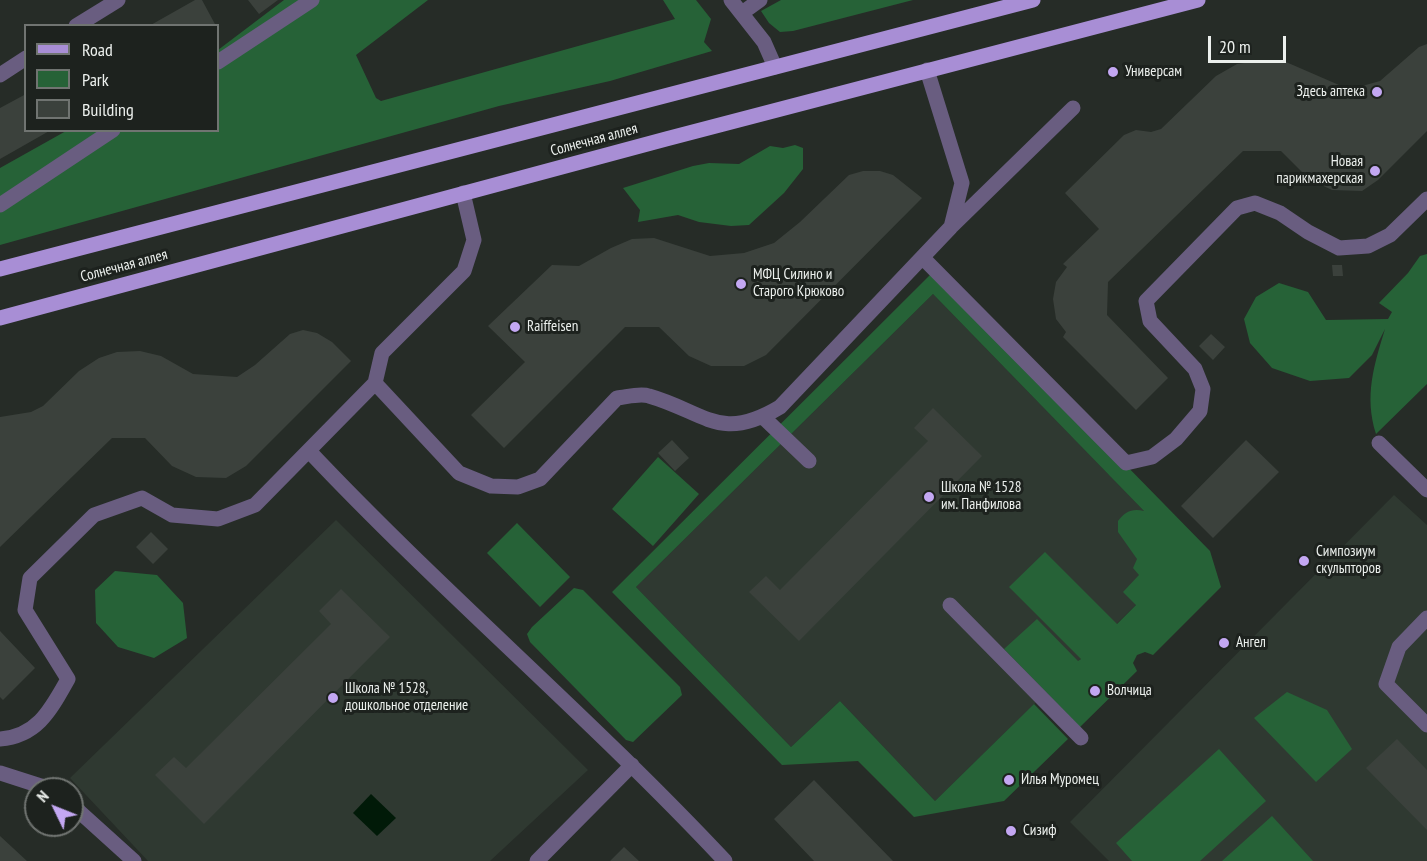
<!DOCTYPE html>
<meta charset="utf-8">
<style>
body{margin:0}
#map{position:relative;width:1427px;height:861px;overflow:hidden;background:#262c27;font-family:"PT Sans Narrow",sans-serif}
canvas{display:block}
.legend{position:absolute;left:24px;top:24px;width:195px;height:108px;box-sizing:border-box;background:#1d221e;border:2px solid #707471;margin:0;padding:8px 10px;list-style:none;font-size:18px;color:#ecf0ed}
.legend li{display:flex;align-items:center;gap:12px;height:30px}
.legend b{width:30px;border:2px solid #707471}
.north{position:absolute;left:24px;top:777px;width:60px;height:60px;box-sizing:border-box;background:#1d221e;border:2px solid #707471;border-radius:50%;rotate:313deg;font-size:16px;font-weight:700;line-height:24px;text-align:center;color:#ecf0ed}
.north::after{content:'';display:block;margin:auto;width:21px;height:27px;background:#c3a7f2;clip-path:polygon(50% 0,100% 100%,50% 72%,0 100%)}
.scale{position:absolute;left:1208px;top:36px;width:78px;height:27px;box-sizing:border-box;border:3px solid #ecf0ed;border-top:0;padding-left:8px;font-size:18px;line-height:21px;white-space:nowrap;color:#ecf0ed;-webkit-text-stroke:4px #1d221e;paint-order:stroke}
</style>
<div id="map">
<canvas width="1427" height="861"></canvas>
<ul class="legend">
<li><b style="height:8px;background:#a88ed5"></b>Road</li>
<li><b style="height:16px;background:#266237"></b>Park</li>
<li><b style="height:16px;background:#3b413c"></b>Building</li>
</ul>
<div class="north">N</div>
<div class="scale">20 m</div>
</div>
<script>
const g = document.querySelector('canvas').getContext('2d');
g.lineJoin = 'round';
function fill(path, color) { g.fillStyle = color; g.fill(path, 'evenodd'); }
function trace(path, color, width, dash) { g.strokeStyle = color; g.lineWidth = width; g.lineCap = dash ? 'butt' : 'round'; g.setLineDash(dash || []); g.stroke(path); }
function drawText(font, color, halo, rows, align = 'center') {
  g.font = font + ' "PT Sans Narrow",sans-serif'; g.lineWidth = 6; g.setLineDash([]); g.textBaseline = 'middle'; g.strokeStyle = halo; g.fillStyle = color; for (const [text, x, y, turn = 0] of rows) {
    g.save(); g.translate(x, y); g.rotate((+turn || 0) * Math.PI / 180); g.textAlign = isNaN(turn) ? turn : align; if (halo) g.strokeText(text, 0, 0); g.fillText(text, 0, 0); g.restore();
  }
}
fill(new Path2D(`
 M933,294L1187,555L935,801L840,701L791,747L636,587Z
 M1394,495L1427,525V861H1109L1070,822Z
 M336,520L588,770L490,861H148L70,778Z`), '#2f3931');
fill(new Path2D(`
 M284,0H428L356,55L376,98L381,101L675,19L663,0H696L711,19L704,42L712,51L610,81L499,106L0,245V168L66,131L218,130V50Z
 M781,0H913L793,31L780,32L769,23L761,11Z
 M795,145L803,148V169L784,193L749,225L731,226L699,222L678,215L638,222L640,210L623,188L693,166L709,163L739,164L770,146L783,148Z
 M1427,254V384L1376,434C1364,396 1374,365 1385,329L1372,355L1349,378L1310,381L1272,368L1250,343L1244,319L1256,297L1279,283L1308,292L1326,320L1388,319L1392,312L1379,303L1408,273L1420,256Z
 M935,270L1210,551L1221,587L1153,655L1145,652L1137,655L1133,663L1137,671L1080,727L1004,649L1037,619L1078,661L1081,659L1009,587L1045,552L1117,624L1136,605L1123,592L1139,575L1133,568L1137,559L1118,532V521C1125,511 1133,508 1144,511L933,294L636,587L791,747L840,701L935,801L1034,704L1068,739L1004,801L914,817L858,761L782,765L612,592Z
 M658,457L699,494L653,546L612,509Z
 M517,523L570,577L540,607L487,553Z
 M115,571L157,575L183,603L187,638L154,658L118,647L96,623L95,590Z
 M574,588L583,590L680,687L682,695L633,742L626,740L530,642L527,634L532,627Z
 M1287,692L1327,710L1352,749L1316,782L1254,718Z
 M1219,749L1266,801L1200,861H1132L1116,843Z
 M1272,816L1313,861H1222Z`), '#266237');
fill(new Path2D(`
 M371,794L396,818L377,836L353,813Z`), '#011a08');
fill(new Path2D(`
 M195,0H202L216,26H149Z
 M248,0H278L259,14Z
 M1427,44V131L1378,180L1362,191L1332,190L1309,179L1281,151H1243L1108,282L1107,315L1168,378L1136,410L1063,337L1066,332L1056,319L1053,299L1056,282L1067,267L1063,264L1099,229L1065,193L1124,135L1136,130L1151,132L1161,129L1216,76L1237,64L1266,60L1286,62L1339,85L1362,86L1380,81L1419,47Z
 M26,94V130H51L0,159V108Z
 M863,171H880L893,175L922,198L766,355L744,366H711L689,356L659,327H625L504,448L471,415L525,362L488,326L552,265L579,266L611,248L632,239L654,238L710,256L744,253L774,243L800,222L849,175Z
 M1332,265H1342L1343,276H1333Z
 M303,330L317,333L332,342L351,361L246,466L226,478L196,477L172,466L145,438H112L0,547V417L31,412L43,406L79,371L99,358L117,352L140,351L161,356L193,374L237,377L255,365L290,334Z
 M1211,334L1225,347L1213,360L1199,346Z
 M933,408L982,456L799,641L749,592L766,576L780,590L928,441L914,428Z
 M672,440L689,458L675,471L658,453Z
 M1246,440L1279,472L1213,538L1181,506Z
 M151,532L168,549L153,564L136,547Z
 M341,589L390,637L204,824L155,775L174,757L186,768L331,624L319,611Z
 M0,631L35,668L3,700L0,697Z
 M1397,739L1427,770V830L1366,768Z
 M814,780L893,861H814L774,819Z
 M0,836L27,861H0Z
 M624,847L639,861H610Z`), '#3b413c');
trace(new Path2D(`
 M731,0L764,42L775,67
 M742,13L760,0
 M76,26L118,0
 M218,62L312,0
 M927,70L962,183L951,227
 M0,75L26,58
 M0,205L113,130
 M923,258L1126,463L1152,457L1176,439L1200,411L1203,389L1195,369L1150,321L1146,301L1237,208L1255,203L1280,213L1308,232L1339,248L1368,246L1390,235L1427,199
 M375,383L459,473L491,486L518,487L540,479L617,398C627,397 640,393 649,396C705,412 720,443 780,407L951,227L1073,108
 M763,417L809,461
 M1379,443L1427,490
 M309,451C443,593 592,719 725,861
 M950,605L1081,738
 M1427,618L1399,647L1386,684L1427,725
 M0,739C38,736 51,709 68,679L25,610L30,578L94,515L142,498L172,515L218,519L255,505L375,383L382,353L464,271L474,240L463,193
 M0,773L50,789
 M72,805L134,861
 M537,861L632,765`), '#695d80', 15);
trace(new Path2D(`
 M0,269L1033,0
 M0,318L666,139L1198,0`), '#a88ed5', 15);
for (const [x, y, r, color] of [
 [1113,72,6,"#c3a7f2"],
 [1377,92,6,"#c3a7f2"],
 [1375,171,6,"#c3a7f2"],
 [741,284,6,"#c3a7f2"],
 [515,327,6,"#c3a7f2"],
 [929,497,6,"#c3a7f2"],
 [1304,561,6,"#c3a7f2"],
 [1224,643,6,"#c3a7f2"],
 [1095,691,6,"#c3a7f2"],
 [333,698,6,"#c3a7f2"],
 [1009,780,6,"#c3a7f2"],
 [1011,831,6,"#c3a7f2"]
]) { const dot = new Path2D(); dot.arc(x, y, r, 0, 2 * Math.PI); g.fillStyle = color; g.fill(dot); trace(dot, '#1d221e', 2); }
drawText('15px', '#ecf0ed', '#1d221e', [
 ["Универсам",1125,72],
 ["Здесь аптека",1365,92,"right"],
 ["Новая",1363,162,"right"],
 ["парикмахерская",1363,179,"right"],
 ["МФЦ Силино и",753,275],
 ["Старого Крюково",753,292],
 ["Raiffeisen",527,327],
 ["Школа № 1528",941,488],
 ["им. Панфилова",941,505],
 ["Симпозиум",1316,552],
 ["скульпторов",1316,569],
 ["Ангел",1236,643],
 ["Школа № 1528,",345,689],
 ["дошкольное отделение",345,706],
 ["Волчица",1107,691],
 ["Илья Муромец",1021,780],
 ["Сизиф",1023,831]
], 'left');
drawText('15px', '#ecf0ed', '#1d221e', [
 ["Солнечная аллея",594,140,-15],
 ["Солнечная аллея",124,266,-15]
]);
</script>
